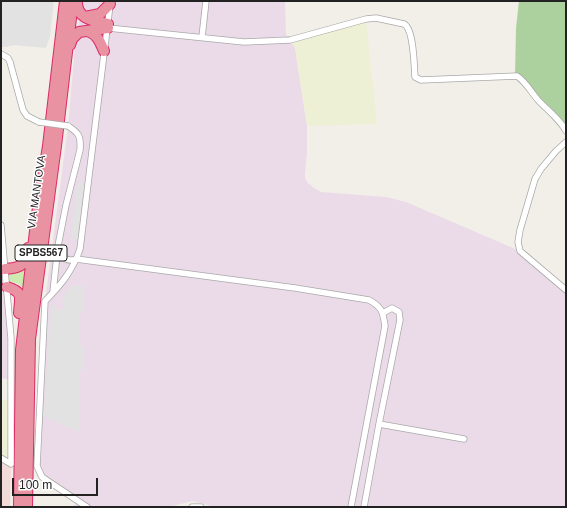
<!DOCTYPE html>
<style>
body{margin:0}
#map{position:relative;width:567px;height:508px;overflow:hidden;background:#f2efe9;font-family:Arial,sans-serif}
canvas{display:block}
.frame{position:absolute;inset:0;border:2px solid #222;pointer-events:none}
.scale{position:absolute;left:12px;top:478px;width:86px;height:18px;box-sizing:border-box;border:2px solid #222;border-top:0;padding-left:5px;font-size:12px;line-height:14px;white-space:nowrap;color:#222;-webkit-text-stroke:3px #fff;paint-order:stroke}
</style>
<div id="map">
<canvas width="567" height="508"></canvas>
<div class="frame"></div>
<div class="scale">100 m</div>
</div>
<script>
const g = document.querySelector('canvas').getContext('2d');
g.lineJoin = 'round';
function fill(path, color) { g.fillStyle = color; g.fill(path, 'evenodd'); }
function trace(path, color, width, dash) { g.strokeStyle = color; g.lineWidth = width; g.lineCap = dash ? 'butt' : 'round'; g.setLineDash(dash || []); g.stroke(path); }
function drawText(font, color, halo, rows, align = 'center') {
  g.font = font + ' Arial,sans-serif'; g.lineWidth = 3; g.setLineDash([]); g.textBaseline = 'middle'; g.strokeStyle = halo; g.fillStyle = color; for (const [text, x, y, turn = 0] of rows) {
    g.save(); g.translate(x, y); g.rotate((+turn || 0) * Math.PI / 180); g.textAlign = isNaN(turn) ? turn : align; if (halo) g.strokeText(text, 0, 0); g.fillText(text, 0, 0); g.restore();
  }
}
fill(new Path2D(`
 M1,458L11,464L10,507H1Z`), '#f2dad9');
fill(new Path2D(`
 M83,1H285L286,35L295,48L307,126V151L305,173V178L308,183L314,188L321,192L386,197L406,202L520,251L566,290V507H215L193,501L168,507H74L75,504L42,477L37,466L45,301L68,126L76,34L81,15Z
 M1,226L11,380L1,378Z`), '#ebdbe8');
fill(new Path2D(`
 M366,19L377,124L307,126L295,48L290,40Z
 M1,399L12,403L11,464L1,458Z`), '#eef0d5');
fill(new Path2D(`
 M25,269L23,288L19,284L9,281L8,276L9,275Z`), '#cdebb0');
fill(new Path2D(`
 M519,1H566V127L560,128L515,76L516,28Z`), '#add19e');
fill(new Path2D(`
 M1,1H54L50,36L46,48L14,45L6,47H1Z
 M79,182L84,183L78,239L71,238L76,191Z
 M71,286H83V312L79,313V345L83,346V369L79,370V432L47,418L44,416V413L50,314L52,307L55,304L56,310L63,309V297Z`), '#e2e2e2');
const street = new Path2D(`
 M108,28L244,42L290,40L366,19L376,18L404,24C414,29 414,66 415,77L421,80L517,76C526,82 531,92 538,100C547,110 560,119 566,131
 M202,37L206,1
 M1,54L8,58L10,62L23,110L27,116L39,122
 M566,142L556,151L541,169L535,179L520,230L518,242L520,251L566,290
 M1,225L11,338V464
 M58,246C61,255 65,263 76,259L295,288L369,300C382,307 383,312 385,326L351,507
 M53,292L58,246L66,205L80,150C81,136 79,133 68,126
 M379,424L464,439
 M1,458L11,464
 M87,507L42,477L37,466L45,301C61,285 73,270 80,249L110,5
 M192,507H201
 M364,507L379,424L400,320L399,312L392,308L383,313`);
const highway = new Path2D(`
 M77,1C76,19 94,21 108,24
 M85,17L100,14L110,4
 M88,31C98,35 100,42 104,51
 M70,45L72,39L79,32L108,28
 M5,269C23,268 24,265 28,248
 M7,287C24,292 20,297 19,313
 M19,507L21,350L37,214L48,146L65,1
 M27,507L30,339L56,146L73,1`);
trace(street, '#a9a9a9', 7);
trace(highway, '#dc2a67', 12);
trace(street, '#fff', 5.5);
trace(highway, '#e892a2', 10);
const streetBridge = new Path2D(`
 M39,122L68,126`);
trace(streetBridge, '#a9a9a9', 7, []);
trace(streetBridge, '#fff', 5.5);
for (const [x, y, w] of [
 [41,253,52]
]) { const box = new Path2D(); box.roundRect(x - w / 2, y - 8, w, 16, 3); g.fillStyle = '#fff'; g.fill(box); trace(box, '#222', 1); }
drawText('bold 10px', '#222', null, [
 ["SPBS567",41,253]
]);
drawText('11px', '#222', '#fff', [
 ["VIA MANTOVA",37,192,-82]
]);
</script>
